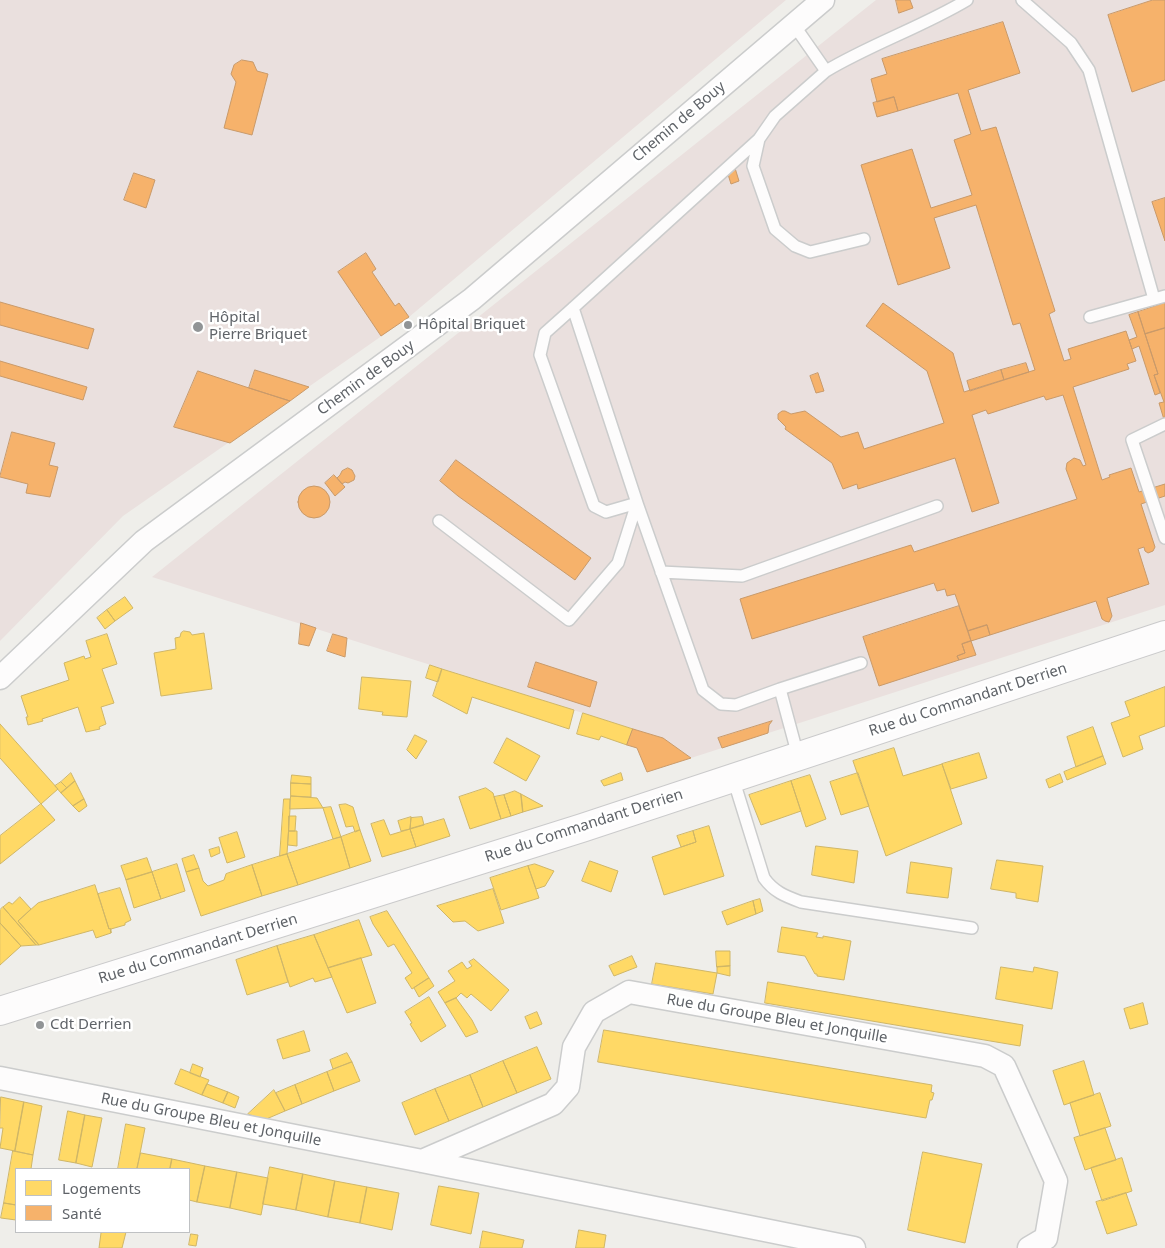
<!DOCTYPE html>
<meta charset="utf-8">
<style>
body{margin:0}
#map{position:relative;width:1165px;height:1248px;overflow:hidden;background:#efeeea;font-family:"Noto Sans",sans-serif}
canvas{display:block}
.legend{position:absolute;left:15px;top:1168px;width:175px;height:65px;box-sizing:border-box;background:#fff;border:1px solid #bfc1c3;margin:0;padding:6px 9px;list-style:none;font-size:15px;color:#5f6368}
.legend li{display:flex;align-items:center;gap:10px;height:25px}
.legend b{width:25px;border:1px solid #bfc1c3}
</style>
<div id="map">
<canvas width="1165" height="1248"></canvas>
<ul class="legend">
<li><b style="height:14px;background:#ffd966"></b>Logements</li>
<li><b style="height:14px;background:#f6b26b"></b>Santé</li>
</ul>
</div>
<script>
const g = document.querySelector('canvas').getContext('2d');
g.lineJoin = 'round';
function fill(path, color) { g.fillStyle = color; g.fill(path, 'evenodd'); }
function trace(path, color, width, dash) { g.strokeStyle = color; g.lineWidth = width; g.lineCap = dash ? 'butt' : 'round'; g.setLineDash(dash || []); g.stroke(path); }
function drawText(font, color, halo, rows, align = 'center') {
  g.font = font + ' "Noto Sans",sans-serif'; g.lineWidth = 5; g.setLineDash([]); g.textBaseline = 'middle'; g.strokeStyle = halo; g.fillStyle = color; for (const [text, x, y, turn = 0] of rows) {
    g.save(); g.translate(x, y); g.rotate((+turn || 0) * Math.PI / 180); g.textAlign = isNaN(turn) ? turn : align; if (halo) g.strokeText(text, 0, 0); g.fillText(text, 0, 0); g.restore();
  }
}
fill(new Path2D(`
 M0,0H786L409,317L123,516L0,641Z
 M876,0H1165V605L691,758L662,738L152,577Z`), '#eae0de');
const homes = new Path2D(`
 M125,597L133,608L115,621L107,610Z
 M107,610L115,621L105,629L97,618Z
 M184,631L190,632L192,635L204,633L212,689L161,696L154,653L176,649L175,638L180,637L181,633Z
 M107,634L117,664L102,669L114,703L101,707L106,724L99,727L100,729L86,732L78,707L42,719L43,721L28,725L26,717H28L21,696L69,680L64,663L84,656L85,659L91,657L86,641Z
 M430,665L442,669L438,682L426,678Z
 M442,669L574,710L569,729L472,697L467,714L433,696Z
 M362,677L411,681L407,717L382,715L383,712L359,709Z
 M1165,687V726L1139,736L1143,749L1123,757L1111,723L1130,716L1125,702Z
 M583,713L633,729L627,745L601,736L599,740L577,734Z
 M0,724L58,789L41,804L0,758Z
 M1093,727L1103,756L1076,767L1067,737Z
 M415,735L427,741L416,759L407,750Z
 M507,738L540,756L526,781L494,763Z
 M894,748L903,776L942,764L962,824L886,856L853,761Z
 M979,753L987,778L951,789L942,764Z
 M1103,756L1106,764L1067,780L1064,772Z
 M71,773L75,781L67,788L61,782Z
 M621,773L623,780L604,786L601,781Z
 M858,773L869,806L841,815L830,782Z
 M1060,774L1063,782L1049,788L1046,780Z
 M292,775L311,777V784L291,783Z
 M810,775L826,819L806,827L791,781Z
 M75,781L84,799L73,806L61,793Z
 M791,781L801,811L761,825L749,795Z
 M61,782L67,788L61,793L55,786Z
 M291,783L311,784V797L291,796Z
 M486,788L493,793L501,819L470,829L459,797Z
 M515,791L521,794L523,812L511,816L504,795Z
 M521,794L543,806L523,812Z
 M504,795L511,816L501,819L494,797Z
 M291,796L317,798L323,808L290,809Z
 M84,799L87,806L79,812L73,806Z
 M284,799H290V809L287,854L280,856Z
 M41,804L55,820L0,864V836Z
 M346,804L353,807L360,830L355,832L353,826L346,827L339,805Z
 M331,807L341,837L333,839L323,808Z
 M289,816H296L295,831H289Z
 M411,817L410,829L401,831L398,821Z
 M422,817L424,825L410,829L411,818Z
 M444,819L450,836L416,847L410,829Z
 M384,820L390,835L410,829L416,847L382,857L371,824Z
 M709,826L724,876L664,895L652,857L696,842L693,831Z
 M360,830L371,861L350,868L341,837Z
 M289,831H297V846L288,845Z
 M693,831L696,842L681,847L677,836Z
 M237,832L245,857L227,863L219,838Z
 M341,837L350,868L298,885L287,854Z
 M816,846L858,851L854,883L812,875Z
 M219,847L220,853L211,857L209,850Z
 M287,854L298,885L262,896L252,865Z
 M194,855L199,868L186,872L182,859Z
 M147,858L152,872L126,880L121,866Z
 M997,860L1043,866L1038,902L1016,898V893L991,889Z
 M590,861L618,871L611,892L582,881Z
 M911,862L952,868L948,898L907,893Z
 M177,864L185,891L161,899L152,872Z
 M535,864L554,871L545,886L536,889L528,866Z
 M252,865L262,896L201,916L186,872L199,868L203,881L208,886L224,880L226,874Z
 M528,866L539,898L501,910L490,878Z
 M152,872L161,899L134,908L126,880Z
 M95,885L109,929L110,928L111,933L96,938L93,930L39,945L18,921L38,903Z
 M120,888L131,920L125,923V925L111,929V933L110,928L109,929L98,894Z
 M493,889L504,923L478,931L465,921L453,922L437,906Z
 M20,897L31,909L18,921L39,945H36L3,907L9,902L12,904Z
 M760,899L763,911L756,914L753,901Z
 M753,901L756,914L727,925L722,912Z
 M3,907L36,945L21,946L0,923V910Z
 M387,911L429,978L412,989L405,978L412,973L394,944L388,947L373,924L370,917Z
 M359,920L372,955L328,968L314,935Z
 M0,923L21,946L0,965Z
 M782,927L818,933L816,937L823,938V936L851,941L844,980L817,976V974H815L805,956L778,952Z
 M314,935L332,977L315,982L313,978L290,987L277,946Z
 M277,946L288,982L247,995L236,960Z
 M716,951H730V966L717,967Z
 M632,956L637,967L614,976L609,966Z
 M361,958L376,1003L347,1013L328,968Z
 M474,959L509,990L491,1011L471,994L467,998L461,993L456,998L445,1003L438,992L455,981L448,971L462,962L467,969L472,966L469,962Z
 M656,963L717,973L713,994L652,984Z
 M730,966V976L717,973V967Z
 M1001,967L1033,972L1034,967L1058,972L1052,1009L996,999Z
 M429,978L434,986L419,997L414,988Z
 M768,982L1023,1025L1020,1046L765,1003Z
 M429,997L446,1026L421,1042L410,1024L412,1023L405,1012Z
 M456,998L472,1020L478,1032L466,1037L445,1003Z
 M1143,1003L1148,1024L1130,1029L1124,1009Z
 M537,1012L542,1024L530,1029L525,1017Z
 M604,1030L932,1085L931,1092L934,1093L932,1100H930L926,1118L598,1062Z
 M304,1031L310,1051L283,1059L277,1040Z
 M537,1047L551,1079L517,1093L503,1061Z
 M347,1053L352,1062L333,1069L330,1060Z
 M503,1061L517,1093L483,1107L470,1075Z
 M1084,1061L1094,1095L1064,1105L1053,1071Z
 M352,1062L360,1081L334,1091L327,1072Z
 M193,1064L203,1068L200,1077L190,1073Z
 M181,1069L209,1080L202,1095L175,1084Z
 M327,1072L334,1091L302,1104L295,1085Z
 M470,1075L483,1107L449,1121L435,1089Z
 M207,1084L228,1092L223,1103L202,1095Z
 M295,1085L302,1104L285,1111L276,1093Z
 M435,1089L449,1121L415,1135L402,1103Z
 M274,1090L285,1111L264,1120L248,1114Z
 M228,1092L239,1097L235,1108L223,1103Z
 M1100,1093L1111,1126L1080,1136L1070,1103Z
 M1,1097L24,1102L15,1151L0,1148L3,1128H0Z
 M24,1102L42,1106L33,1155L15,1151Z
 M68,1111L85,1115L76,1163L59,1160Z
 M85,1115L102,1118L92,1167L76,1163Z
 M126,1124L145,1128L137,1169H118Z
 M1105,1128L1116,1160L1085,1170L1074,1138Z
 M13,1151L33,1155L31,1169H16V1205L4,1203Z
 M923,1152L982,1164L965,1243L908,1230Z
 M141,1153L172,1159L170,1169H137Z
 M1122,1158L1132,1191L1102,1201L1091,1168Z
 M172,1159L205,1166L197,1202L189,1200V1169H170Z
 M205,1166L237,1172L230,1208L197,1202Z
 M270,1167L303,1174L296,1210L263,1204Z
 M237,1172L268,1178L261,1215L230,1208Z
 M303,1174L335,1181L328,1217L296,1210Z
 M335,1181L367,1187L360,1223L328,1217Z
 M439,1186L479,1193L471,1234L431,1225Z
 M367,1187L399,1193L392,1230L360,1223Z
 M1126,1193L1137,1225L1107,1234L1096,1202Z
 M4,1203L16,1205V1220L1,1218Z
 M579,1230L606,1235L604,1248H576Z
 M483,1231L524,1240L522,1248H480Z
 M98,1232H126L122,1248H99L101,1233Z
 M191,1234L198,1235L196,1246L189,1245Z`);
fill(homes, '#ffd966');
trace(homes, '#cfb667', 1);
const health = new Path2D(`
 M896,0H910L913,8L899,13Z
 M1153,0H1165V80L1132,92L1108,15Z
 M1003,22L1020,73L968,90L981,131L996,127L1055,311L1049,314L1064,361L1071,359L1068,349L1126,331L1136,361L1127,364L1129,369L1073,387L1102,480L1110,477L1109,475L1131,468L1139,492L1165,484V496L1141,504L1155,547L1153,551L1148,553L1145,551L1144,547L1138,549L1149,584L1107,598L1112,616L1109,622L1105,621L1102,619L1096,601L990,635L987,625L968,631L955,594L947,596L945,589L937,591L934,583L752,639L740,599L911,545L914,552L1077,499L1066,469L1067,463L1074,458L1080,460L1083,466L1086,465L1063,395L1046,400L1044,396L988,414L986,410L972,415L999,503L972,512L955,458L858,489L857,484L843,489L832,463L785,429L786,427L778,419V414L782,411H785L791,414L805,411L841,437L858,432L864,449L944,423L927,371L866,326L883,303L953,353L964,392L1035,370L1020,323L1013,325L976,205L934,218L950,268L898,285L861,165L912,149L931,208L972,195L954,140L971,134L958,93L898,111L894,97L877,102L871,79L887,74L882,59Z
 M242,60L253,62L257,71L268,74L252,135L224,128L236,82L231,74L234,65Z
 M894,97L898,111L877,117L873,103Z
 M735,168L739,181L731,184L727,171Z
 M134,173L155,180L146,208L124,200Z
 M1165,198V241L1152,202Z
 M366,253L376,269L372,272L395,306L399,303L409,317L381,336L338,272Z
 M0,302L94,329L88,349L0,325Z
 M1165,303V328L1145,334L1138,312Z
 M1138,312L1158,374L1154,375L1160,393L1155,395L1139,346L1132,349L1129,340L1137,337L1129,315Z
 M1165,328V423L1159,403L1164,402L1154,375L1158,374L1145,334Z
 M0,361L87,387L83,400L0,376Z
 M1026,363L1029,372L1004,380L1001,370Z
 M255,370L309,387L290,401L249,388Z
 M1001,370L1004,380L970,391L967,381Z
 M198,371L249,388L290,401L230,443L174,427Z
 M818,373L824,391L816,393L810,376Z
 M12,432L55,443L49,465L58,467L50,497L26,493L28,484L0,477Z
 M456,460L591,558L575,580L458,496L440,481Z
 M348,468L352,470L355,476L354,480L348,483L345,482L342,484L337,478L340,475L342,471Z
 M334,475L345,487L335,496L325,483Z
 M298 502a16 16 0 1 1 32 0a16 16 0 1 1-32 0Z
 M959,606L971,641L962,644L965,653L957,656L959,660L879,686L863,637Z
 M301,623L316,628L309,646L299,644Z
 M987,625L990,635L971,641L968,631Z
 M333,634L347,638L345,657L327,651Z
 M971,641L976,655L959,660L957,656L965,653L962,644Z
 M536,662L597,682L590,707L528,687Z
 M772,721L769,725L768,733L722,748L718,738Z
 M633,729L663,738L691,758L647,772L637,748L627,745Z`);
fill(health, '#f6b26b');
trace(health, '#c99a6a', 1);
const service = new Path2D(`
 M1022,0L1071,43L1089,70L1154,299
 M794,25L826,71C871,44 922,27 967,0
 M826,71L775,116L759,139L753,166L775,229L795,246L810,252L864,239
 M573,308L637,503L606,512L594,506L540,355L545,333L573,308L759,139
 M1090,317L1165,296
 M1165,424L1132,440L1165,538
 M439,521L569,620L618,563L637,503L703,690L721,704L736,705L780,689L798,756
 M661,572L742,576L937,506
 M780,689L861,663
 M731,779L737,791L764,878C774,892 785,896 801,902L972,928`);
const minor = new Path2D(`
 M0,678L144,541L472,299L823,0
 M0,1078L422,1161L854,1248
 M422,1161L553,1104L568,1087L574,1047L594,1012L629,992L985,1056L1004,1066L1056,1181L1046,1238L1029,1248`);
const secondary = new Path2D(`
 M0,1011L582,828L1165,635`);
trace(service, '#cbcccc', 14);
trace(minor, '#cbcccc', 25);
trace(secondary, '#cacacb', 30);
trace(service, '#fdfcfc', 11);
trace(minor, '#fdfcfc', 22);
trace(secondary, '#fdfcfc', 28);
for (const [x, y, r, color] of [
 [408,325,5,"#919496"],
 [198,327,6,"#919496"],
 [40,1025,5,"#919496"]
]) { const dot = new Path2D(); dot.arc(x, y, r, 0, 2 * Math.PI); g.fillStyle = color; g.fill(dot); trace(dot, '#fff', 2); }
drawText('15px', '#5f6368', '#fff', [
 ["Chemin de Bouy",679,122,-40],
 ["Chemin de Bouy",366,378,-36],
 ["Rue du Commandant Derrien",968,700,-18],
 ["Rue du Commandant Derrien",584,826,-18],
 ["Rue du Commandant Derrien",198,949,-17],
 ["Rue du Groupe Bleu et Jonquille",777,1019,10],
 ["Rue du Groupe Bleu et Jonquille",211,1120,11]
]);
drawText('15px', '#5f6368', '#fff', [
 ["Hôpital",209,318],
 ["Pierre Briquet",209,335],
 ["Hôpital Briquet",418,325],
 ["Cdt Derrien",50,1025]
], 'left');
</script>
